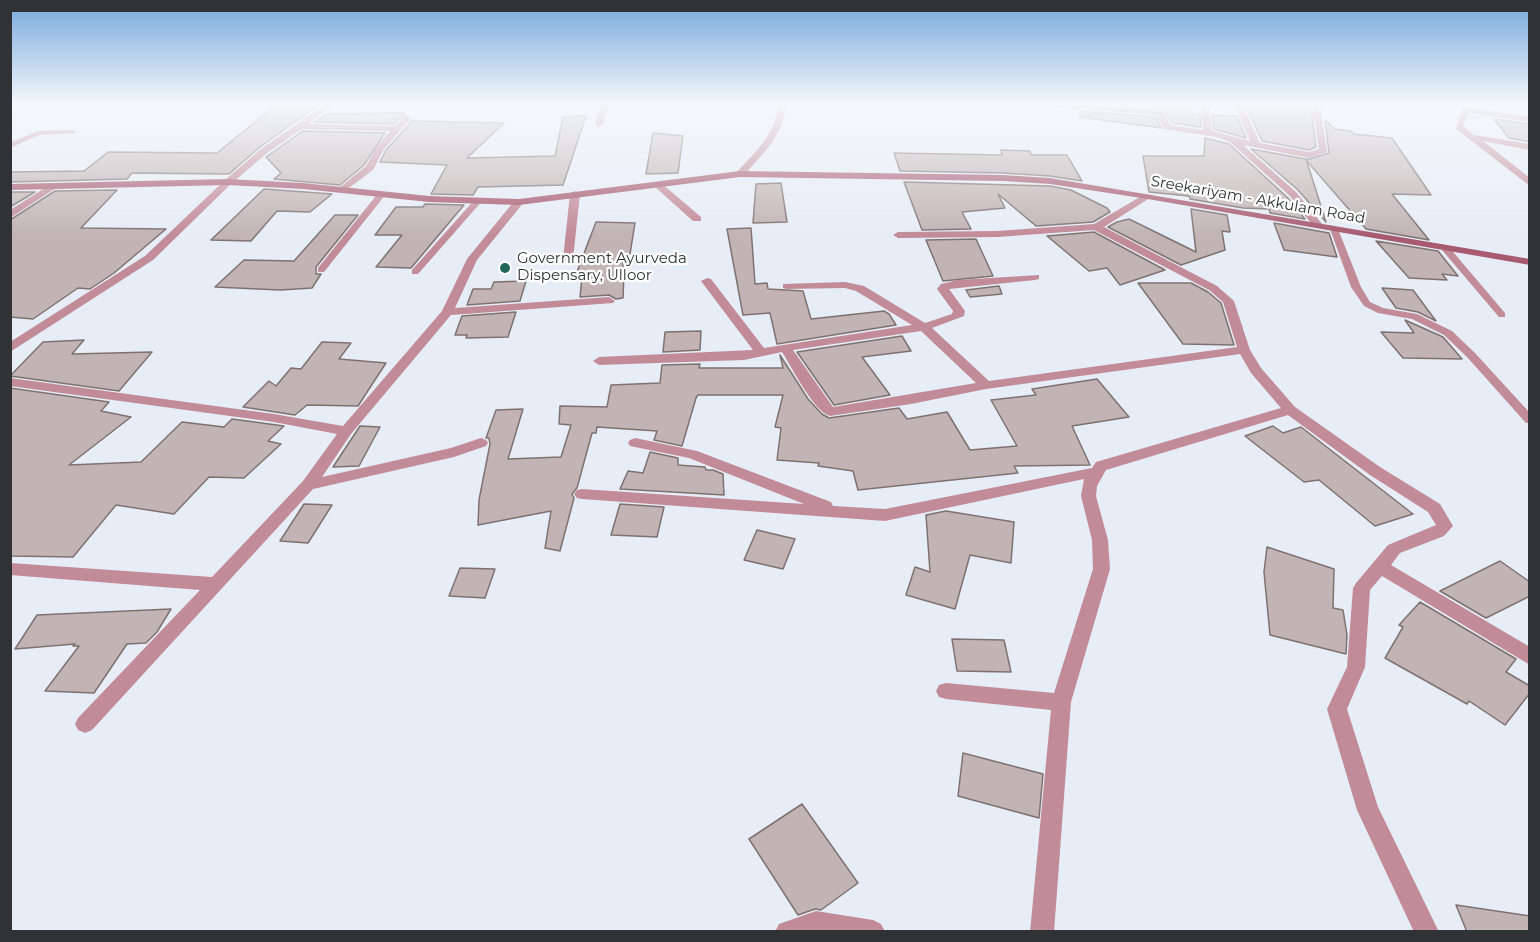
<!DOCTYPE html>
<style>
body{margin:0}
#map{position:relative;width:1540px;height:942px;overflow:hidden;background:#e7edf7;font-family:Montserrat,sans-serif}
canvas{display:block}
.frame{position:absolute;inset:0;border:12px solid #303236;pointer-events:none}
</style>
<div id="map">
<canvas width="1540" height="942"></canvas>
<div class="frame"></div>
</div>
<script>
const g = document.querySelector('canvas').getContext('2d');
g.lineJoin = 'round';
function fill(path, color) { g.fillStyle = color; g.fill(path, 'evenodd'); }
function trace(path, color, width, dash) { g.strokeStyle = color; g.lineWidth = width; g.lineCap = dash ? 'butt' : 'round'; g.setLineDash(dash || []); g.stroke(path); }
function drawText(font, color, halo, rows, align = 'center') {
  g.font = font + ' Montserrat,sans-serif'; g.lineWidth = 4.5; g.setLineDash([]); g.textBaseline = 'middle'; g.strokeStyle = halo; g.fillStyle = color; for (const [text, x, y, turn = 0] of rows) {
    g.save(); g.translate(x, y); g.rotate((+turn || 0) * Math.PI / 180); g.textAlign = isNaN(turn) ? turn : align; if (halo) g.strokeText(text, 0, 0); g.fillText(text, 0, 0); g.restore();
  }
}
const building = new Path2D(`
 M277,104H320L260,147L229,174L132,173L127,179L10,182V172L84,171L108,152L217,153Z
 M1162,104H1188L1193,114H1200L1201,127L1172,123Z
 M1245,104H1306L1311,108L1316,147L1309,150L1262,141Z
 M1080,111L1156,117L1161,128L1080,117Z
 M405,113L394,124L315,122L326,114Z
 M1212,115L1237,116L1246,138L1214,129Z
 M586,116L563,185L478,187L473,195L431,194L447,165L380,162L386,150L412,121L504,123L467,158L555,156L563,117Z
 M1494,119L1530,124V142L1509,138Z
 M1325,120L1335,129L1351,131L1353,134L1392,138L1431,195L1392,194L1429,240L1366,229L1306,160L1329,153Z
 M303,131L385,133L364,165L340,185L274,179L281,173L266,157Z
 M653,133L683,136L678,173L646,174Z
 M1205,138L1229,144L1288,198L1305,219L1270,213L1269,209L1243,208L1190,199L1189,196L1149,192L1143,156H1204Z
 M1251,149L1306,159L1326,222L1298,190Z
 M1001,150L1030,151L1031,155H1067L1082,181L1050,176L1003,173L900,171L894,153L1002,155Z
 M904,182L1050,186L1071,190L1107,208L1110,212L1093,222L1036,226L998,194L1005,208L962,212L971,229L922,230Z
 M781,183L787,222L753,223L756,184Z
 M264,189L332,194L310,212L277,211L251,241L211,240Z
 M117,190L81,228L166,229L114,273L90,289L78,288L33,319L10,317V220L55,191Z
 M10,192H35L10,207Z
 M425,204L464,205L411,268L376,267L402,235H375L396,207H423Z
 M1191,209L1227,215L1230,232L1222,231L1225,250L1181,265L1108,227L1117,222L1129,219L1196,252Z
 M335,215H358L316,267V274H321L312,288L280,290L215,287L244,260L294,261Z
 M596,222L635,223L630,254H622L624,274L623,298L616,299L609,295L580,297L582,276L575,277Z
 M1274,223L1329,233L1337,257L1284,250Z
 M751,228L755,284L767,283L768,289L803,291L811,319L884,311L889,314L896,325L777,344L770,313L743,315L727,229Z
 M1094,232L1165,270L1120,285L1107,268L1089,271L1047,236Z
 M976,239L993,276L943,281L926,240Z
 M1376,241L1438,251L1458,276L1442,274L1447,280L1409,278Z
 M526,281L520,301L467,305L473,289H491L494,282Z
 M1138,283H1191L1208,292L1221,303L1234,345L1183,344Z
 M999,286L1002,294L970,297L966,290Z
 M1382,288L1413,290L1436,321L1418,312L1396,308Z
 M516,312L508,337L466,338L467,335H455L462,316Z
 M1405,320L1443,337L1462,359L1403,358L1381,332L1414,333Z
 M701,331L700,350L663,352L665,332Z
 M902,336L911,351L862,357L890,395L834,405L797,352Z
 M84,340L72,354L152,352L119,391L10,376L43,342Z
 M322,342L351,343L339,359L386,363L358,406L307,405L295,415L243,407L269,381L276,386L291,368L301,369Z
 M780,355L808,399L822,414L829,418L899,408L907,419L947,412L970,450L1017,446L991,400L1036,395L1032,389L1097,379L1129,417L1072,426L1090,465L1014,466L1018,473L858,490L853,471L818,466L819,463L777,460L781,428L775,427L783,395H698L696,398L682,446L654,440L657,431L597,427L596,433H592L577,488L572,494L574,498L560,551L545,548L551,511L478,525L479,500L490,444L489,438H486L496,410L523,409L508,459L561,457L571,425L559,424L560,406L607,407L611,385L660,383L662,365L700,364L699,368H783Z
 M10,388L109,402L101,411L131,417L69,465L141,462L182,422L224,427L232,419L284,426L268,441L281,444L244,478L209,477L174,514L116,505L73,557L10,556Z
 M360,426L380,427L359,466L333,467Z
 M1273,426L1283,433L1301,427L1413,514L1375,526L1319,480L1304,482L1245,436Z
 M650,452L678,458V465L705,467L706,470H713L723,474L724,495L620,489L628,471L643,473Z
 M304,504L332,505L308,543L280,541Z
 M620,504L664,507L657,537L611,535Z
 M946,511L1014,522L1011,563L970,555L955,609L906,595L915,567L930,572L926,515Z
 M757,530L795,539L783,569L744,560Z
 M1267,547L1334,569L1333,608L1343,610L1347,635L1346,654L1270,635L1264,572Z
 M1500,561L1530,582V596L1486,618L1440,591Z
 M460,568L495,569L485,598L449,596Z
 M1420,602L1516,659L1506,672L1530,686V693L1505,725L1469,701L1467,704L1385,658L1403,627L1399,625Z
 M171,609L157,632L146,643L127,644L94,693L45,691L79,646H73L75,644L15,649L37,615Z
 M952,639L1004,640L1011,672L957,671Z
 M963,753L1043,774L1039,818L958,796Z
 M802,804L858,883L821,910L815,909L798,915L749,839Z
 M1456,905L1530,916V932H1467Z`);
fill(building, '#c2b4b4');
trace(building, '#7e7271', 1.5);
fill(new Path2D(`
 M73,130L75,131V133L39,135L10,148V143L38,131Z
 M379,192L386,194L324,272H318V268Z
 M476,198L483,200L418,274H412V270Z
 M1331,227L1338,229L1361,287L1370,302L1383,308L1417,314L1452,331L1475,353L1530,413V423H1526L1467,357L1444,335L1412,319L1378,313L1364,306L1351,287L1330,229Z
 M1445,245L1448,246L1505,313V317H1499L1442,250L1441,248Z`), '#c28b98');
fill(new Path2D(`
 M326,104H335L308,124L395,126L405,115L412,117L384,149L373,170L342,193L337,190L339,188L366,166L376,148L390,131L302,129L267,153L231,184L153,260L10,352V342L145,256L225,180L261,149Z
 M601,104H609L603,124L599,127L595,124Z
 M778,104H786C784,135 763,154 743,176H737V172C756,151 776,134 778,104Z
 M1040,104H1070L1155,110L1152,104H1160L1170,125L1203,130L1201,104H1209L1212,131L1250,141L1234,104H1242L1260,143L1309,152L1319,149L1313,112L1314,105L1325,104L1321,112L1327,152L1310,158L1243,145L1296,192L1322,224L1313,226L1290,196L1230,142L1217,137L1164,129L1157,115L1044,106Z
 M1461,104H1469L1470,108L1530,117V122L1469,113L1463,126L1474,135L1530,144V150L1483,141L1530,178V186L1456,129L1462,110Z
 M654,182H660L701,217V221H693L654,186Z
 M51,184L59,186L10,218V210Z
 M575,191L580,194L573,259L568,262L563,259L570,194Z
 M1145,194L1153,196L1104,227L1217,286L1234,301L1250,350L1261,368L1295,407L1380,467L1440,504L1453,526L1444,536L1400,553L1391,565L1530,647V665L1382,576L1370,590L1365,667L1347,709L1378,807L1439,932H1414L1357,810L1327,709L1347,667L1353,588L1356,583L1388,545L1436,525L1428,512L1370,475L1288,415L1106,470L1097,486L1096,496L1108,540L1110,569L1071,702L1054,932H1030L1051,710L946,699L939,697L936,691L939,685L946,683L1054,693L1093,569L1092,540L1081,496L1084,479L885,521L582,499L577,498L574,494L577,490L582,489L804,504L689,458L630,446L628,443L630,440L635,438L697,451L831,502L833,506L885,509L1092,468L1096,462L1281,408L1251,373L1240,354L986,389L911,404L830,416C814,412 791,366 782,352L744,360L599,365L593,361L599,357L753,350L701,281L707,278L711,279L764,348L912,325L856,291L845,288L787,289L783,288V284L845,282L864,286L925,323L952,314L953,311L937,289L941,284L958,280L1039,275V279L1035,280L949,289L965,311L964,316L932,328L989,381L1237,347L1223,302L1209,290L1094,230L997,237L898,238L893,235L898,232L997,231L1094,224ZM921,331L976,383L833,407L793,350Z
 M519,199L524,202L477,260L455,308L609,297L615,301L613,303L451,315L351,434L322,477L451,448L481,438L486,440L488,443L486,446L454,457L313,489L92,730L85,733L78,730L75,724L78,718L200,590L10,575V563L212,577L303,481L337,434L274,422L10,386V378L274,414L343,426L442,311L467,259L515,200Z
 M816,911L873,920L881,924L885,932H775L779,924Z`), '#c28b98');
fill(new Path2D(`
 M740,171L1003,175L1050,178L1530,259V265L1148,199L1050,184L1003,181L740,177L519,205L429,202L303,189L228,185L10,190V184L228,179L303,183L429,196L519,199Z`), '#a85b70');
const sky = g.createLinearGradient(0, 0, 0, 236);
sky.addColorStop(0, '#75a7dc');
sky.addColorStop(0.44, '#f4f7fb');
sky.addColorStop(1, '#f4f7fb00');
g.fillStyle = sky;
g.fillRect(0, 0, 1540, 236);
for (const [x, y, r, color] of [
 [505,268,6,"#20675a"]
]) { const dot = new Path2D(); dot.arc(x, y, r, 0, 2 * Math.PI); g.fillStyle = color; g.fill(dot); trace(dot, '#fff', 2); }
drawText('15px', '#303236', '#fff', [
 ["Sreekariyam - Akkulam Road",1258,200,10]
]);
drawText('15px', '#303236', '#fff', [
 ["Government Ayurveda",517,259],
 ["Dispensary, Ulloor",517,276]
], 'left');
</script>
